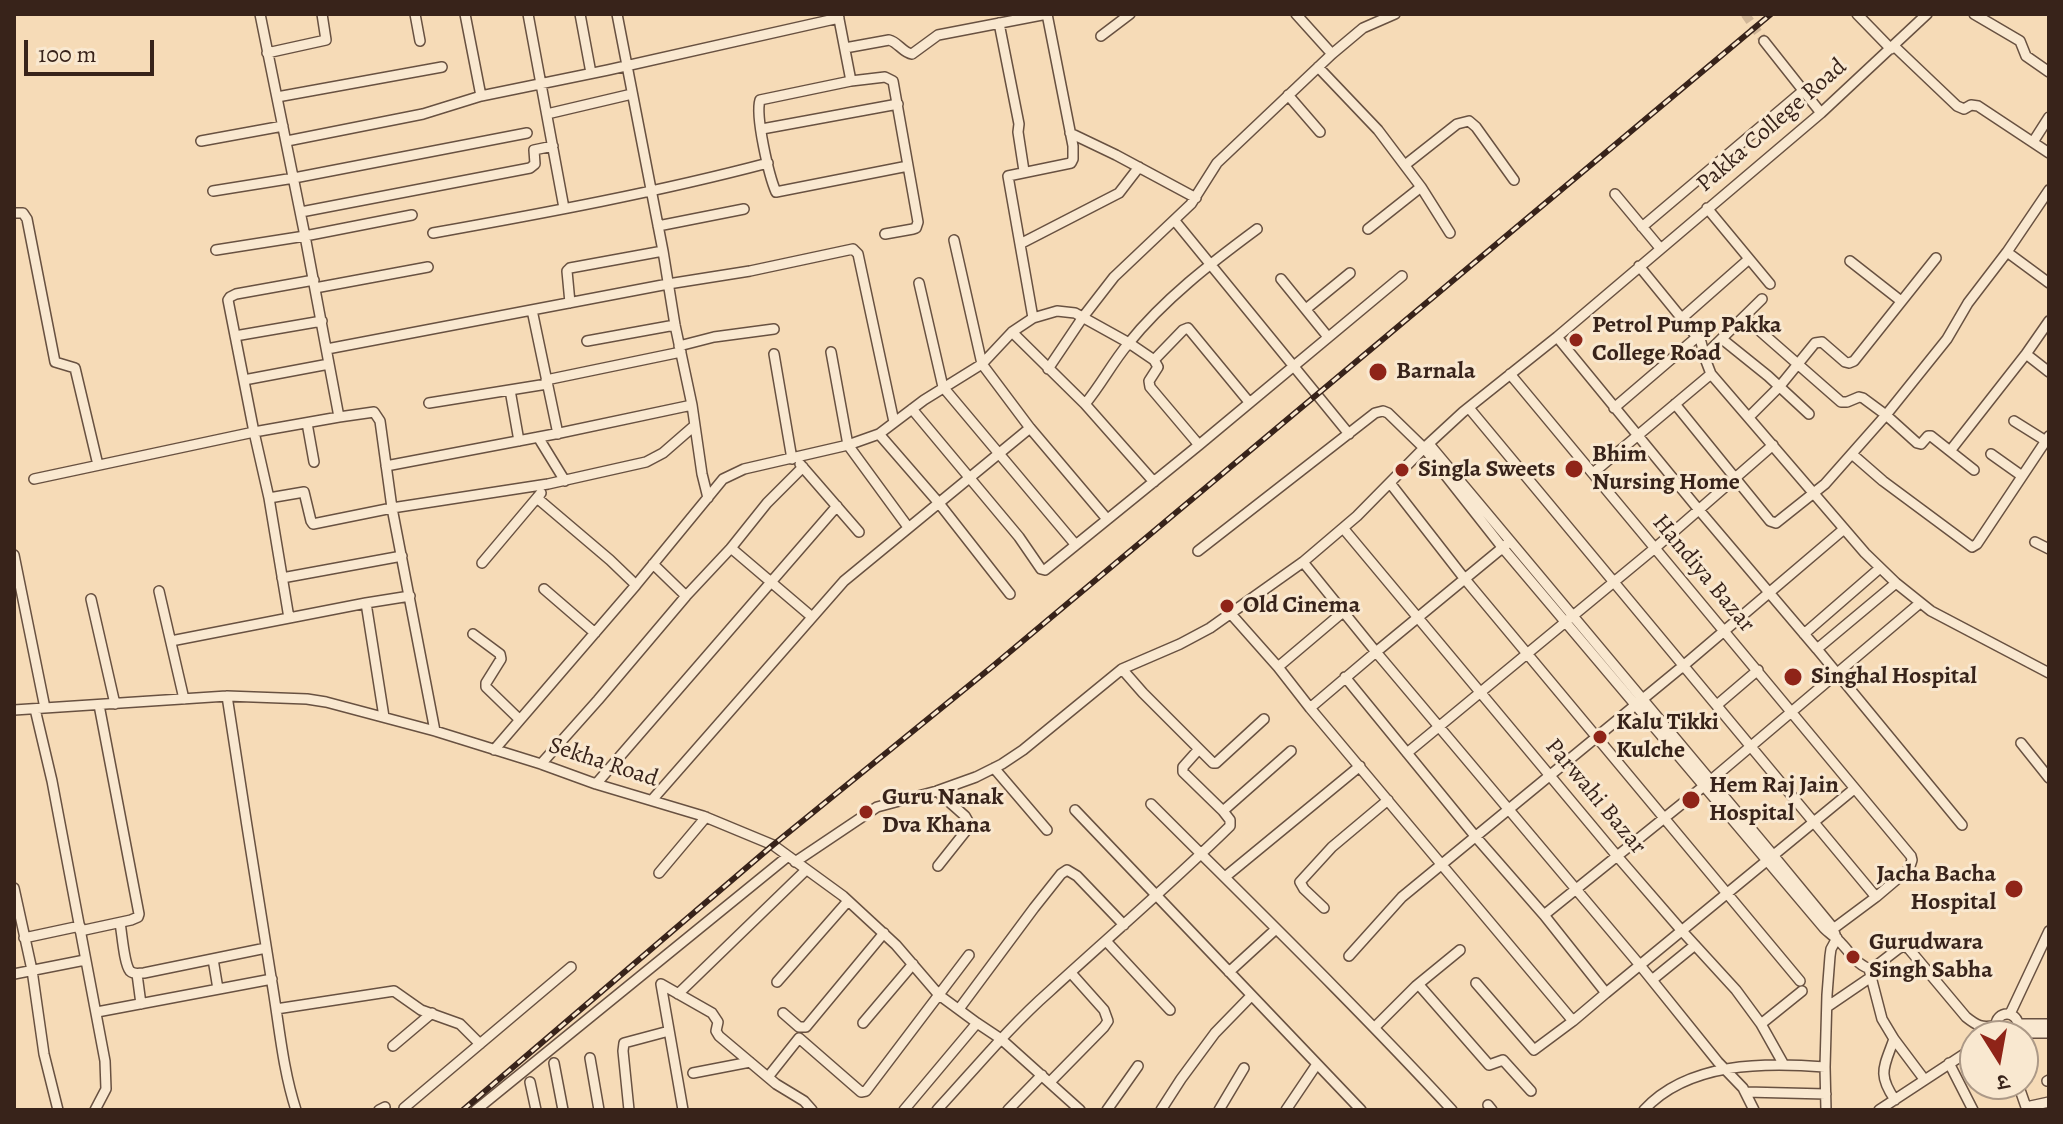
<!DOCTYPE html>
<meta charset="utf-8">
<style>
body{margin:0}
#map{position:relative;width:2063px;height:1124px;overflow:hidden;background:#f6dbb7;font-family:Alegreya,"Noto Serif Devanagari",serif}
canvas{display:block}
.frame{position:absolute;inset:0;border:16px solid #38231a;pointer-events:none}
.north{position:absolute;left:1959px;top:1020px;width:80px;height:80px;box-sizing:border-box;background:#f9e8d0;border:2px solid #ac9987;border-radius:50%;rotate:169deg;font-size:22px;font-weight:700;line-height:32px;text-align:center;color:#38231a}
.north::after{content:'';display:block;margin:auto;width:28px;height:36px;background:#8f2418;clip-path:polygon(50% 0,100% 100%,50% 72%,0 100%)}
.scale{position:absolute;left:24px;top:40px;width:130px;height:36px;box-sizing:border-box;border:4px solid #38231a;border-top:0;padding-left:10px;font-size:24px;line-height:28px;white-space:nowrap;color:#38231a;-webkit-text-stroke:6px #f9e8d0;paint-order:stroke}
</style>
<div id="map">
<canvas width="2063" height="1124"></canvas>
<div class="frame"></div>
<div class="north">उ</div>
<div class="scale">100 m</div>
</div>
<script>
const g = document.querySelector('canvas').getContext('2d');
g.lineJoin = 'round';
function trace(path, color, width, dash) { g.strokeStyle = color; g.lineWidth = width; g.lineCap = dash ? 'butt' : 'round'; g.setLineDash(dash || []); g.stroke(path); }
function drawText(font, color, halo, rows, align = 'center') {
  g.font = font + ' Alegreya,serif'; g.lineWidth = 6; g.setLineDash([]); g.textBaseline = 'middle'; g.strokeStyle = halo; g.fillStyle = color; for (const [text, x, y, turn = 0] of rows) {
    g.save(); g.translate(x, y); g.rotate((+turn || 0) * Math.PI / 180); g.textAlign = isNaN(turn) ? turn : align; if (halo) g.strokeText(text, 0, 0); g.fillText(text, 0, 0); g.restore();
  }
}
trace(new Path2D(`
 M1745,14L1764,41`), '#d0b698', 9, [9, 4.5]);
const minor = new Path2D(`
 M260,14L305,236L339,417
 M415,14L420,41
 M465,14L481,96
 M528,14L564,208
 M580,14L591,73
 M617,14L663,251L675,325L692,405L702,474L708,498
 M838,14L851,81
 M1296,14L1332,54
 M1857,14L1891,49
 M1974,14L2020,41L2026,56L2049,72
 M999,23L1019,124L1018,132L1024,171
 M1101,36L1130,14
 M1764,41L1821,113
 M1894,46L1957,106L1964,109L1971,105L1978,106L2049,153
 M845,48L889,40C898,42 903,53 912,54L938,35L1047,14L1073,146V159L1071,163L1008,176L1033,318
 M267,53L326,40L322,14
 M1318,67L1378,130L1421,187L1450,233
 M1288,95L1320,132
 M277,97L442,67
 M547,114L632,94
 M762,129L898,104
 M1070,133L1116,155L1196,198
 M201,141L283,126
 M287,141L423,114L481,96L608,70L839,18
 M2033,142L2049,117
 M1405,165L1457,124L1469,121L1476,127L1514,180
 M213,191L294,178L527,133
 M1615,194L1660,248
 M1707,208L1770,284
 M301,212L530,168L535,164L534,150L553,146
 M14,213H23L27,219L55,362L75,368L98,465
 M1175,221L1349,434
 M658,226L744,209
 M1642,227L1804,90
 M1368,229L1421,187
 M433,233C545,213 658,192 768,163
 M885,234L913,229L916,228L918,222L893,81L885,77L851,81L760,100C755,116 769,176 776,192L908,166
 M954,240L982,364L1030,428L1107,519
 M1020,244L1119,193L1139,167
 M216,250L305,236L412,215
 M2007,252L2049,283
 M1850,261L1901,301
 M1639,266L1701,342L1706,361L1711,374L1865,553L1896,583L1931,611L2049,673
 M1281,279L1328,337
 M919,283L943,387L1075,544
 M315,288L428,267
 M570,303L567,271L570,268L663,251
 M1306,309L1350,273
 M532,310L558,434
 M1744,317L1841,402H1847L1859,397L1863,398L1886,415L1917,443L1921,444L1928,436H1931L1974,470
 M1682,318L1749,259
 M1012,332L1085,404L1154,482
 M235,336L322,321
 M1557,337L1699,510L1817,649L1896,583
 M1722,339L1768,376L1809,414
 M587,341L675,325
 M679,346L714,337L774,329
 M327,349L668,284L750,271L853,249L858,254L894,422
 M831,352L848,445L908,527
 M774,354L792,459
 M2026,354L2049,372
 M1705,355L1762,299
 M1154,360L1183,330L1188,328L1249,402
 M1048,369L1083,317L1114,277L1191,204L1217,163L1332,54L1363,28L1395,14
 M1510,374L1911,856L1912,860L1909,869L1876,897L1833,929
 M244,380L329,364
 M546,380L681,352
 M510,390L519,441
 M429,403L547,384
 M1085,404C1101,385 1112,363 1128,344C1164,299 1211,263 1257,229
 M1675,404L1770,521L1776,523L1825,484L1886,415L1947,339L1968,303L2007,252L2049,190
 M1469,408L1876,897
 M1614,408L1697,337
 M912,409L1019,537L1041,569L1045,570L1199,445L1402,276
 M1749,417L1780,386L1815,343L1822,342L1845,362L1849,363L1854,361L1936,258
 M2014,421L2046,441
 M307,423L314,462
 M879,434L938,502L1010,594
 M538,437L565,481
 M1429,444L1773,855L1830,924L1835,934
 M1950,451L2026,354L2049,321
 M1852,454L1883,481L1972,547L1977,544L2049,436
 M1991,454L2022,476
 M800,464L859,532
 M386,466L560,433L692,405
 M1593,473L1711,374
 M34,479L254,432L339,417L374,412L380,421L392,508L435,731
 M1390,483L1464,578L1800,981
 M269,498L304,492L311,521L313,524L392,508L548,484L646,462L663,453L694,426
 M537,498L610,560L636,585
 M1343,528L1617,856L1682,931L1736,990L1761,1024L1784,1065
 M2035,542L2049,549
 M731,548L812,617
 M1198,551L1375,413L1383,411L1388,413L1424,448L1502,547L1824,928C1829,933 1835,937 1840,942C1850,952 1858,967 1872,969L1898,949L1904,946L1909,949L1966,1017C1976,1025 1982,1029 1996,1025
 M14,555L45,708
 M1303,562L1376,652L1507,544
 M482,563L541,493
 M653,564L686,596
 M282,578L402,556
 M544,589L595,633
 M159,591L184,699
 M91,599L115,704
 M366,603L384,717
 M1231,614L1278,667L1343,612
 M289,618L269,498L254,432L228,300L230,297L236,294L314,280
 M473,634L500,654L501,659L486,683V687L519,719
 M1804,634L1880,568
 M171,641L366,603L410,596
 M1817,649L1962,825
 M1278,667L1310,708L1573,1021
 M1345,677L1475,836L1544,915L1606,993L1573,1021L1534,1050L1476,983
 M227,696C241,790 256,883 271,977C279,1022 282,1067 296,1110
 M1717,705L1758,670
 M1310,708L1376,652L1639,964L1718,1062L1743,1088L1754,1110
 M35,709L52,781L105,1061L106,1089L95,1110
 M14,710L227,696L307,699L326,702L435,731L541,764L596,784L703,816L773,845L843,896L896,945L939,995L977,1023L1001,1039L1080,1110
 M2021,743L2049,778
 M1199,749L1213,763H1216L1264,719
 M494,750L636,585L723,479L744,469L848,445L879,434L924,400L982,364L1012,332L1033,318L1057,311L1075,313L1129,343L1154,360L1158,367L1149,381L1150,387L1199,445
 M1407,753L1655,548L1773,445
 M541,764L598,700L686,596L731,548L767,503L803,467
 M994,768L1047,830
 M596,784L837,506
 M937,791L965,816L969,823V827L938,866
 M652,800L844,581L1030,428
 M1151,804C1252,905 1355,1005 1452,1110
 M1075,810L1361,1110
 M1223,811L1291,751
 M795,862L877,807L937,791L976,777L1002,764L1023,750L1122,669L1180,644L1210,628L1303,562L1357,516L1424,448L1463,412L1557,337L1821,113L1927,14
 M659,873L706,817
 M1225,877L1360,766
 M14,888L32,970L44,1054L58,1110
 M1324,908L1304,889L1300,882L1332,847L1388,800
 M1544,915L1704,786L1920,603
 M120,923C122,933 124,964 130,971C134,975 139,973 144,973L266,948
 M80,931L131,920L138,917L139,914L99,705
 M24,938L80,926
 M1106,941L1170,1010
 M1349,956L1402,897L1683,666L1844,529
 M213,959L218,989
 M1869,969L1882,1019L1894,1039L1924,1079
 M1229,972L1276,929
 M14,974L85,960
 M137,974L141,1004
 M1652,980L1695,945
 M777,982L848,901
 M1419,985L1489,1065L1503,1060L1531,1091
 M1606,993L1854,789
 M678,994L806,870
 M1827,1007L1871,977
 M276,1009L394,991L421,1010L460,1024L480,1044
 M959,1009L1034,908L1061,874L1067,870L1077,876L1124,925
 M97,1012L272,979
 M783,1013L799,1027H806L884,933
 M2010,1014L2049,931
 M1996 1025a11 11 0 1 1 22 0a11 11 0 1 1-22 0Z
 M863,1023L913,964
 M1761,1024L1802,991
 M2018,1024H2049
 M1375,1027L1416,986L1460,950
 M2014,1033H2049
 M1894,1039C1884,1067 1877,1074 1895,1100
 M393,1046L432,1013
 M590,1058L599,1110
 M554,1063L563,1110
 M1949,1063L1973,1110
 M693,1073L750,1062
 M768,1077L799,1038L861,1092L866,1091L969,955
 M2047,1081L2049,1080
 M530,1082L536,1110
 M1050,1082L1104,1027L1108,1021L1104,1010L1071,973
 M2018,1084L2026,1107L2049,1102
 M1746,1092L1826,1094
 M1488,1105L1492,1110
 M404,1108L571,967
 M379,1110L385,1107
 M476,1110L787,857
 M629,1110L623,1051L624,1043L669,1031
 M683,1110L661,984L712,1013L718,1022L716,1031L719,1036L776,1084L804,1101L812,1110
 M904,1110L977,1023
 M937,1110C974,1070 1009,1027 1050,991C1110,936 1172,883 1230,826V820L1223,811L1183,772V767L1199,749L1143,693L1122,669
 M1008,1110L1042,1075
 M1107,1110L1138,1066
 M1161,1110L1181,1079L1215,1033L1251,996
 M1219,1110L1244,1068
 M1286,1110L1317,1064
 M1644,1110C1688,1062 1765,1062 1825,1067
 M1826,1110L1825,1067L1827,995L1830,956L1831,949L1837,938
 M1879,1110L1975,1047`);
trace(minor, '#685141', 12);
trace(minor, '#f9e8d0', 9);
const rail = new Path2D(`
 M463,1110L773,845L993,666L1771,14`);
trace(rail, '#38231a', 6);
trace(rail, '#f9e8d0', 3, [9]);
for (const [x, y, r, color] of [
 [1576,340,8,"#8f2418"],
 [1378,372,10,"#8f2418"],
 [1574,469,10,"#8f2418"],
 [1402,470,8,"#8f2418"],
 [1227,606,8,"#8f2418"],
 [1793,677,10,"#8f2418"],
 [1600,737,8,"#8f2418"],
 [1691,800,10,"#8f2418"],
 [866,812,8,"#8f2418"],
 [2014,889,10,"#8f2418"],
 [1853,957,8,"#8f2418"]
]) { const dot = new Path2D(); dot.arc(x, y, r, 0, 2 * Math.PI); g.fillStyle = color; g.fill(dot); trace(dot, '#f9e8d0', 3); }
drawText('24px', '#38231a', '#f9e8d0', [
 ["Pakka College Road",1772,126,-41],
 ["Handiya Bazar",1703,574,50],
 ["Sekha Road",603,763,18],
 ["Parwahi Bazar",1595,797,50]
]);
drawText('bold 24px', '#38231a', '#f9e8d0', [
 ["Petrol Pump Pakka",1592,326],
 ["College Road",1592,354],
 ["Barnala",1396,372],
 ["Bhim",1592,455],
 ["Nursing Home",1592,483],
 ["Singla Sweets",1418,470],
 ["Old Cinema",1243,606],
 ["Singhal Hospital",1811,677],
 ["Kalu Tikki",1616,723],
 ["Kulche",1616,751],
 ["Hem Raj Jain",1709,786],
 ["Hospital",1709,814],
 ["Guru Nanak",882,798],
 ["Dva Khana",882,826],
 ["Jacha Bacha",1996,875,"right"],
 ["Hospital",1996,903,"right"],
 ["Gurudwara",1869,943],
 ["Singh Sabha",1869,971]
], 'left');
</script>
